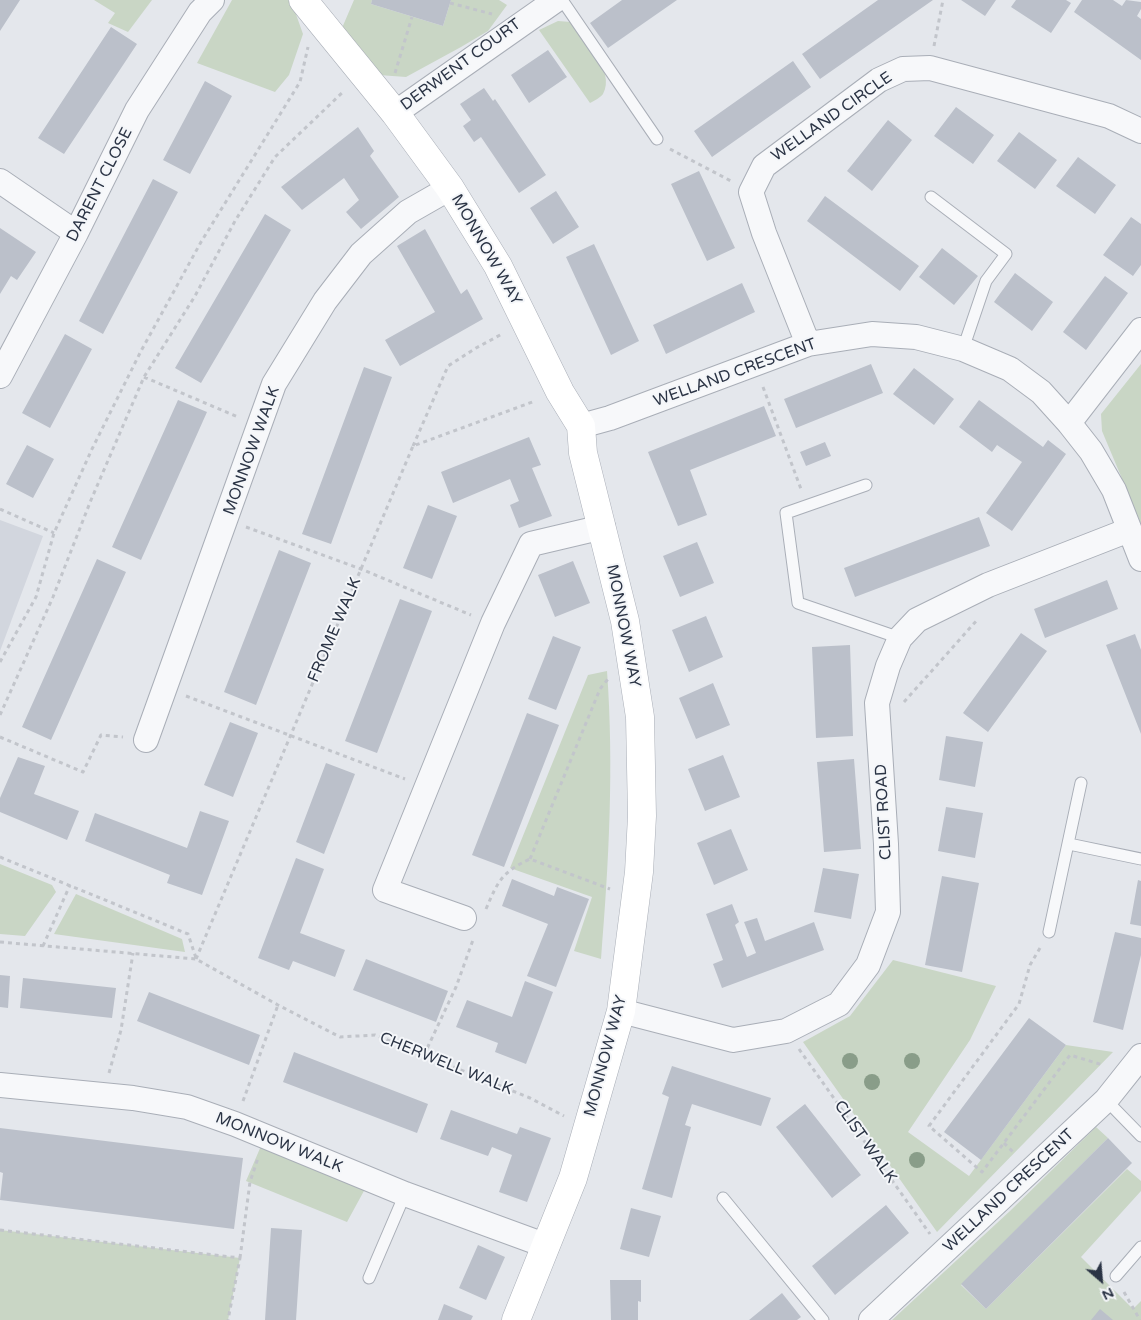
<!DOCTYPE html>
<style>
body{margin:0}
#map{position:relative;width:1141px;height:1320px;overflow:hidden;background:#e4e7ec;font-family:"Varela Round",sans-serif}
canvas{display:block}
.north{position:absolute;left:1076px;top:1255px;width:50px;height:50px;-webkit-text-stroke:4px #f4f6f9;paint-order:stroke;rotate:153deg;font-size:14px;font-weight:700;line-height:20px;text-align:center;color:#2b3445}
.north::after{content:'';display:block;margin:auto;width:18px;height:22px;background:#2b3445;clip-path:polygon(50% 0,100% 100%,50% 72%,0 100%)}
</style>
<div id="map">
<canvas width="1141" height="1320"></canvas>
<div class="north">N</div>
</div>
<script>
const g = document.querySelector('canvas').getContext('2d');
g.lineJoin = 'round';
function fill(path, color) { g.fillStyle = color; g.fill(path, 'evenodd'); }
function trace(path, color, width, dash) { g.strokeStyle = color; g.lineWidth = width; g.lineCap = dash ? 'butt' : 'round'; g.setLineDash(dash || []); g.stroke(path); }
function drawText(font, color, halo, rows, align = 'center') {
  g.font = font + ' "Varela Round",sans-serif'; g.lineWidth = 4; g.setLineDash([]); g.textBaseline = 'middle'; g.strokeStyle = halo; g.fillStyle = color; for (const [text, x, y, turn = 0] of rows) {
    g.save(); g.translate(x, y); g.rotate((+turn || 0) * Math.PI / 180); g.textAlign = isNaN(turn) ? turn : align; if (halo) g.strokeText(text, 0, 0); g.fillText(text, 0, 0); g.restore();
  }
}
fill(new Path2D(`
 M0,520L43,536L0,651Z`), '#d2d6de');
fill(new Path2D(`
 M94,0H152L128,32L108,23L115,13Z
 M232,0H288L292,3L303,34L289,75L275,92L197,63Z
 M354,0H372L371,4L443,26L451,0H499L507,5L488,31L461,47L406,77L379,75L342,28Z
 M558,21L571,22C584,40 616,71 603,94C600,98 594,101 590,103L539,30Z
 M1141,364V524L1102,431L1101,414Z
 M607,671C614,767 609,862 601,959L574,951L592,897L510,868L588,675Z
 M0,864L52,885L56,892L25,936L0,934Z
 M76,894L182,939L185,952L54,934Z
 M893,960L996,986L970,1040L908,1132L969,1176L1066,1045L1113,1052L937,1232L803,1042L850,1016Z
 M1096,1127L1108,1138L961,1285L986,1309L1127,1169L1141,1181V1191L1081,1257L1133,1309L1141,1301V1320H892L1010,1211Z
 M261,1146L365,1189L347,1222L246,1181Z
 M0,1230L240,1258L228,1320H0Z`), '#c9d6c5');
fill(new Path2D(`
 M0,0H20L0,31Z
 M372,0H451L443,26L371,4Z
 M622,0H677L608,48L590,23Z
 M878,0H933L820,79L802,54Z
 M961,0H996L985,16Z
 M1016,0H1066L1071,3L1051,33L1011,7Z
 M1082,0H1113L1122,6L1126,0L1141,2V9L1137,16L1141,19V60L1074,12Z
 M111,27L137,44L64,154L38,138Z
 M548,50L567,77L529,103L511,75Z
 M793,61L811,87L712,157L694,131Z
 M205,81L232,96L190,174L163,160Z
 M484,88L493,101L495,99L546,175L519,193L481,137L474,142L463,126L471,120L460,104Z
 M956,107L994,135L973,164L934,136Z
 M888,120L912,140L872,191L847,171Z
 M358,127L374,151L370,156L399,197L361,229L346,212L359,200L344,178L302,210L281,187Z
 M1019,132L1057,160L1035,189L997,161Z
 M1078,157L1116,185L1095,214L1056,186Z
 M699,171L735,248L707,261L671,184Z
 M153,179L178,192L103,334L79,321Z
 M556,191L579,227L553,244L530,208Z
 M825,196L919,266L900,291L807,221Z
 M265,214L291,230L201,383L175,368Z
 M1131,217L1141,224V265L1133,276L1103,255Z
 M0,228L36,252L17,280L11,276L0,294Z
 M425,229L461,294L467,289L483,319L400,366L385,340L435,312L397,246Z
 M594,244L639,341L611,355L566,257Z
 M942,248L978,276L954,305L919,277Z
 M1015,273L1053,302L1032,331L994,302Z
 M1105,276L1128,293L1086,350L1063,332Z
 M742,283L755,312L666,354L653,325Z
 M65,334L92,349L50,428L22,413Z
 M871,364L883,393L796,428L784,399Z
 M364,367L392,377L331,544L302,534Z
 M914,368L954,399L934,425L893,394Z
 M178,400L207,412L141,560L112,547Z
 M979,400L1043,447L1048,440L1066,454L1012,531L986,513L1022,462L997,445L992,452L959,427Z
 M764,406L776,436L690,470L707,515L678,526L648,452Z
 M529,437L541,465L532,468L552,516L519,528L510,505L519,501L510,479L453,503L441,472Z
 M825,442L831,456L806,466L800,452Z
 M27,445L54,459L33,498L6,484Z
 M428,505L457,516L432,579L403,568Z
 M979,517L990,546L855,597L844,568Z
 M697,542L714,583L680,597L663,556Z
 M279,550L311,563L256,705L224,692Z
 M97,559L126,572L51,740L22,727Z
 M573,561L590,603L555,617L538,575Z
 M1107,580L1118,609L1045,638L1034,609Z
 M400,599L432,611L377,753L345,741Z
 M706,616L723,657L689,672L672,630Z
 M1021,633L1047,651L988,732L963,713Z
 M1135,634L1141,650V734L1106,645Z
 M553,636L581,647L556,710L528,699Z
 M850,645L853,736L816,738L812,647Z
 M713,683L730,725L696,739L679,698Z
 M527,713L559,725L504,867L472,855Z
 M230,722L258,733L233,797L204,785Z
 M946,736L983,742L975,787L939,780Z
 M723,755L740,797L705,811L688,769Z
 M18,757L45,766L34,794L79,811L67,840L0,812V798Z
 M854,759L861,849L824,852L817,762Z
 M326,763L355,774L324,854L296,842Z
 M946,807L983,813L975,858L938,851Z
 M200,811L229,821L202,895L167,883L170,875L85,841L95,813L187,848Z
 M731,829L748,870L714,885L697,843Z
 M296,858L324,869L300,933L345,950L335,977L293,961L289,970L258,958Z
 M823,868L859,874L851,919L814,912Z
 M942,876L979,883L962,972L925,965Z
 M512,879L554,896L557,887L589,899L556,987L527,976L548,924L502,906Z
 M1138,880L1141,881V926L1130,924Z
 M732,904L739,922L735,925L747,957L756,953L744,922L757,918L765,941L814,922L824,950L722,988L713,964L723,960L706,914Z
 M1115,932L1141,938V955L1123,1030L1093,1022Z
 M366,959L448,991L436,1022L353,990Z
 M0,975L10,976L8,1008L0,1007Z
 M23,978L116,988L112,1018L20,1008Z
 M525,981L553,992L526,1064L495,1052L498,1043L456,1027L467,1000L512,1017Z
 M149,992L260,1035L249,1065L137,1021Z
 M1029,1018L1066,1045L981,1160L944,1132Z
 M294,1052L428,1104L417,1133L283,1082Z
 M672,1066L771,1098L761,1126L692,1104L685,1125L691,1127L672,1198L642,1189L669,1097L662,1094Z
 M805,1104L861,1175L832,1198L776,1127Z
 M451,1110L517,1134L520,1127L551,1138L527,1202L499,1192L512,1155L492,1147L488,1156L440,1139Z
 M0,1128L243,1158L234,1229L0,1200L3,1173L0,1172Z
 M1108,1138L1132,1163L986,1309L961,1284Z
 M886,1205L909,1233L835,1295L812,1266Z
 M631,1208L661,1216L649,1257L620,1249Z
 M271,1228L302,1230L296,1320H265Z
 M478,1245L505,1257L486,1300L459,1288Z
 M610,1280H641V1302L638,1301V1320H611Z
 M782,1293L801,1317L797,1320H749Z
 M444,1304L473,1316L471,1320H438Z
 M1100,1309L1113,1320H1091Z`), '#bbc0ca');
const lane = new Path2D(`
 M562,0L657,139
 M931,197L1006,254L986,281L963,349
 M866,485L786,513L798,603L900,638
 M1069,844L1141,859
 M1049,932L1081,783
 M1106,1100L1141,1136
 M723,1198L823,1320
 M1116,1276L1141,1247
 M369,1278L405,1194`);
const street = new Path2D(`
 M395,113L556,0
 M0,181L76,233
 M808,344L764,233L751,192L764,166L879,80L903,69L930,68L1109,116L1141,131
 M0,376L76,233L137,110L200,12L212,0
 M1069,423L1141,330
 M581,426L610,418L808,344L872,334L916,337L963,349L1010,369L1041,392L1069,423L1091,451L1114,490L1141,559
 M146,740L274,384L325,301L361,254L408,212L450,188
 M464,918L385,890L493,623L531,544L603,527
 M621,1011L733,1040L786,1031L839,1004L868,965L888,912L886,844L877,703L888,666L900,638L917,620L988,585L1129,530
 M0,1085L133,1098L187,1107L235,1124L405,1194L547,1246
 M871,1320L1106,1100L1141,1056`);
const secondary = new Path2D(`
 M303,0L395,113L450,188L498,266L560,392L581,426L583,453L625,621L640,717L642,816L639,872L621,1011L573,1178L516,1320`);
trace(lane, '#a9aeb7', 13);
trace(street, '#a9aeb7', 26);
trace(secondary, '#a9aeb7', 29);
trace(new Path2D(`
 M450,3L492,14
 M934,46L943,0
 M395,73L412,17
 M670,149L731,181
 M144,377L238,417
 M763,387L801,489
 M413,446L448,366L476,348L502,334
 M0,509L54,533
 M246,527L361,569L471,615
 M0,662L36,597L54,533L92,449L141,351L201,242L300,82L308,47
 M186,696L405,779
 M904,702L978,619
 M0,715L53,597L91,500L144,377L195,296L235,221L275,157L344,91
 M0,737L83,772L101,735L123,737
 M0,857L188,934L196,958
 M530,859L600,689L608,679
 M486,909C498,881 502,872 530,859L610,889
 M0,942L196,959L278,1005L340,1037L375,1035L530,1098L564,1116
 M43,946L70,885
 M1040,948L1030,965L1019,1004L929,1126L982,1172L1070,1055L1103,1065
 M196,959L413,446L535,401
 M799,1049L930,1234
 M424,1055L456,987L473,940
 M109,1073L121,1030L133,953
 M243,1101L278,1005
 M1004,1143L1014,1153
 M0,1230L240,1258L228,1320
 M240,1258L250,1182L258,1158
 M1124,1292L1140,1320`), '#c2c5cb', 3, [4, 4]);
trace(lane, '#f7f8fa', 11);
trace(street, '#f7f8fa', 24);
trace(secondary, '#fff', 28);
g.fillStyle = '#899d89';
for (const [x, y] of [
 [850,1061],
 [912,1061],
 [872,1082],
 [917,1160]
]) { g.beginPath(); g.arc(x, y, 8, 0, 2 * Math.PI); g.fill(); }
drawText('16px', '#2b3445', '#f4f6f9', [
 ["DERWENT COURT",461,65,-36],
 ["WELLAND CIRCLE",832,117,-35],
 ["DARENT CLOSE",100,185,-63],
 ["MONNOW WAY",486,250,60],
 ["WELLAND CRESCENT",735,373,-20],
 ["MONNOW WALK",252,451,-70],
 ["MONNOW WAY",623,626,79],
 ["FROME WALK",335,630,-67],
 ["CLIST ROAD",884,812,-93],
 ["MONNOW WAY",606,1056,-75],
 ["CHERWELL WALK",446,1064,22],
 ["CLIST WALK",865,1142,55],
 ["MONNOW WALK",279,1143,22],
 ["WELLAND CRESCENT",1009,1191,-43]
]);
</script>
